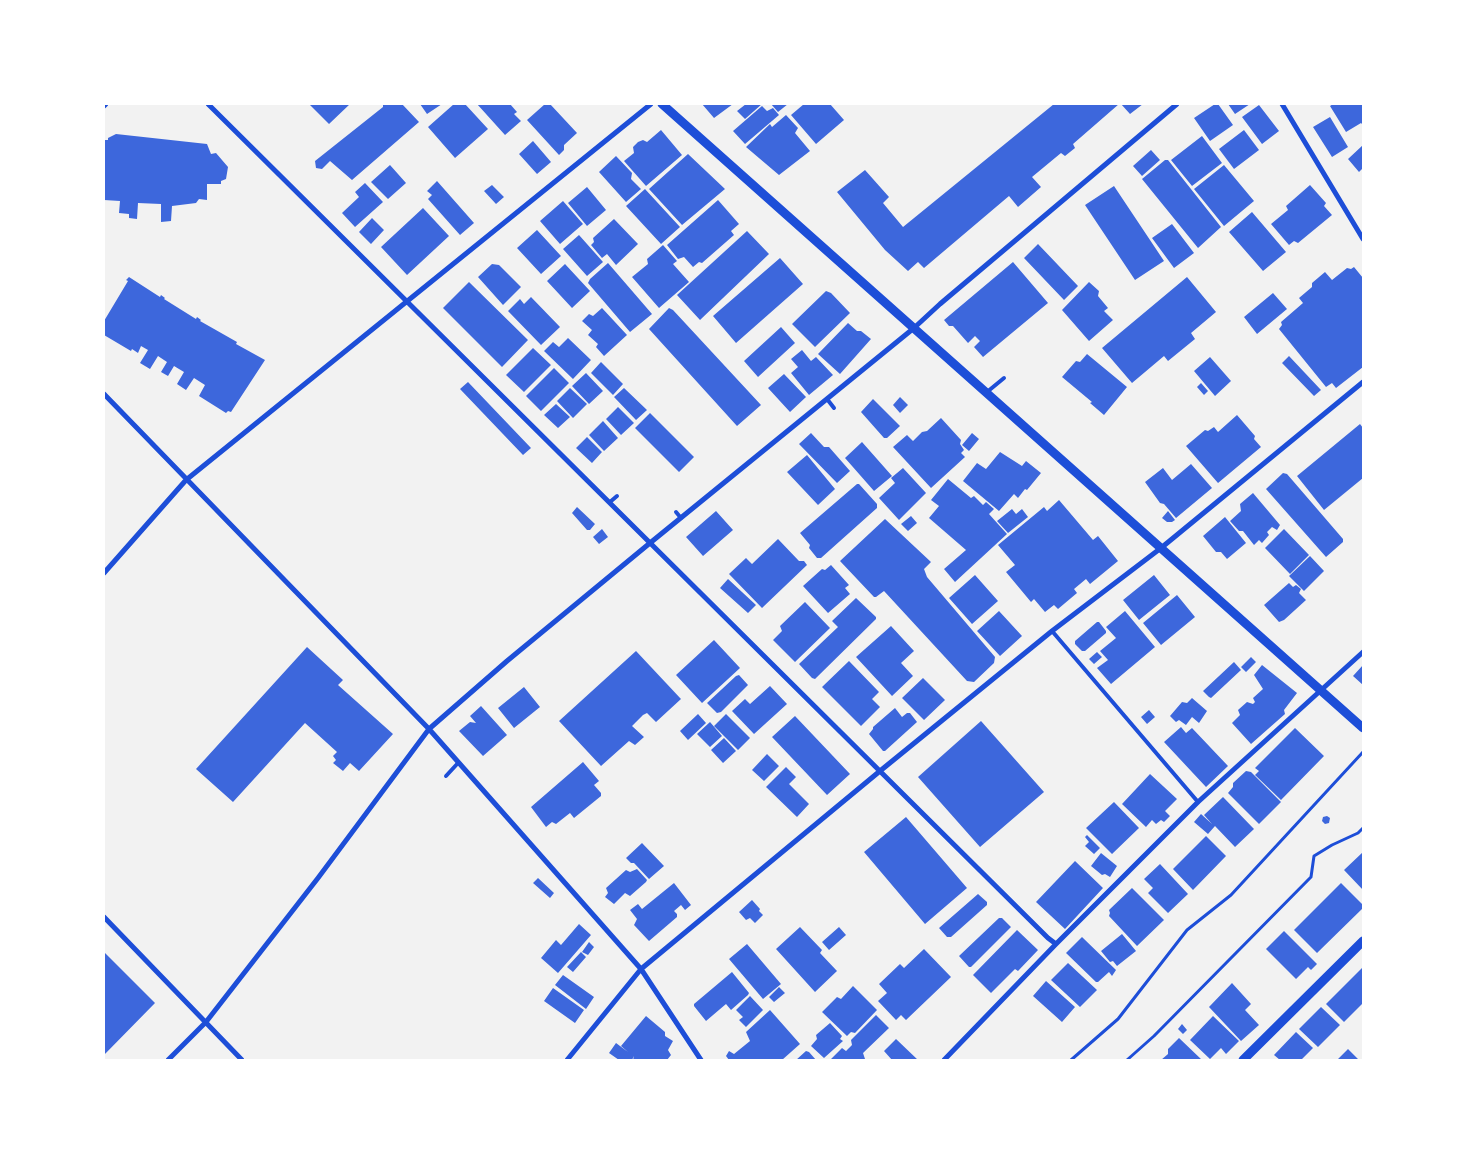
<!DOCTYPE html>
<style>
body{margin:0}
#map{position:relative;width:1467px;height:1164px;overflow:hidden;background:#f2f2f2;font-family:Commissioner,sans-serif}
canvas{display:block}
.frame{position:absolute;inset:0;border:105px solid #fff;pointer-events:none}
</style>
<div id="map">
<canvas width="1467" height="1164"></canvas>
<div class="frame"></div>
</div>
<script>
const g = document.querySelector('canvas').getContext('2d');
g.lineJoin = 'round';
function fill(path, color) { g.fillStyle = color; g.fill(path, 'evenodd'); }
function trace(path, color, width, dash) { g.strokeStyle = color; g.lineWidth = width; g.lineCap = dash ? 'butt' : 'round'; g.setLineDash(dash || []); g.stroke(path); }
fill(new Path2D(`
 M309,104H350L329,124Z
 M383,104H402L419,122L352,180L330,161L322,169L316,168L315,161L383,107Z
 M420,104H442L427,114Z
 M454,104H465L488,129L455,158L428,127Z
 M477,104H510L517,112L514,114L521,121L505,135Z
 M545,104H550L577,133L564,145V150L559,155L527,120Z
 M702,104H733L714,118Z
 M746,104H762L745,119L737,111Z
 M771,104H788L778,112Z
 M804,104H830L844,120L816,144L791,115Z
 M1054,104H1119L1073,144L1075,148L1065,156L1061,153L1032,177L1041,187L1018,207L1009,196L924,268L918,262L908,271L885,250L837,192L865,170L889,197L883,203L903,227Z
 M1121,104H1143L1130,114Z
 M1215,104H1218L1233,125L1210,141L1194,118Z
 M1228,104H1250L1235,114Z
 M1333,104H1363V125L1361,123L1346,132L1330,106Z
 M1259,105L1279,131L1262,144L1242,117Z
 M762,106L767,111L773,108L779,115L745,144L733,131Z
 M786,115L798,128L795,133L810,151L779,175L746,147L770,124L772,127Z
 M1330,117L1348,147L1332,157L1313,127Z
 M661,130L682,155L646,186L624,161L634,153L633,147L638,142L643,140L647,142Z
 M1244,130L1259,150L1234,169L1219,149Z
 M116,134L207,144L211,154L216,153L228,167L226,179L221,181V184H207V200L199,199L196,203L172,206L171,221L161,222V204L138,203L137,219L129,218V214L119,213L120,201L104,200V140H108V138Z
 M1202,136L1222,163L1192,186L1171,160Z
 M533,141L551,162L537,174L519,154Z
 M1363,145V168L1359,172L1348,159Z
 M1151,150L1160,160L1142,176L1133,166Z
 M688,154L725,189L682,225L649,189Z
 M616,156L632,173L631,179L641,189L626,202L599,172Z
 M1165,160H1168L1221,227L1198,248L1142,179Z
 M390,165L406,183L388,199L371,182Z
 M1224,165L1254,201L1224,226L1194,189Z
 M437,181L474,223L460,235L428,199L432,195L427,191Z
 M365,183L383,202L355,227L342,213L359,197L355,192Z
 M492,185L504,197L496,204L484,191Z
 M1310,185L1326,203L1324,206L1332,215L1298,243L1294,241L1289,245L1271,224L1288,210L1286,206Z
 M1114,186L1164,261L1135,280L1085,205Z
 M587,187L606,210L587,226L568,203Z
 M645,189L680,227L661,244L626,206Z
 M718,200L739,224L731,231L734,235L702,263L699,262L693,267L684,257L678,259L667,245Z
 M563,201L583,224L560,244L540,221Z
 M423,208L449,236L407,275L381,247Z
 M1252,212L1286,252L1263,271L1229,232Z
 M372,218L384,230L371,244L359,232Z
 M614,219L638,244L616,265L607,254L602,258L591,245L594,242L593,238Z
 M1172,224L1194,253L1174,268L1152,238Z
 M537,230L561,256L541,274L517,248Z
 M747,231L769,254L700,320L677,295Z
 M579,235L603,262L587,276L563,249Z
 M1038,244L1078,286L1064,300L1024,258Z
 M663,245L677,261L673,264L689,282L659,308L632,277L648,264L647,259Z
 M780,258L803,284L736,343L713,316Z
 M1013,262L1048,303L983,357L974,347L980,341L975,336L968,343L953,326H949L944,320Z
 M608,263L652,314L630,332L588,283L590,279Z
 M492,264L499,265L521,287L503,305L478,277Z
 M565,264L590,291L572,308L547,281Z
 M1354,267L1363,278V367L1336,388L1332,383L1326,387L1279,329L1282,325L1281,322L1303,303L1299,298L1312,287V283L1325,272L1332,280L1347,268L1351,269Z
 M129,277L160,297L161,295L165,298L164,299L196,319L197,317L201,320L200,321L237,342L236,344L265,360L231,412L228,411L226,413L199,396L205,385L194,378L186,390L177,384L184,372L174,366L168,376L161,372L167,362L158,356L150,369L140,363L148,350L141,346L138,353L132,349L131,351L104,335V321L128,281L126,280Z
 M1187,277L1216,312L1191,333L1195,339L1168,361L1164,356L1132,383L1102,348Z
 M469,282L528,340L502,367L443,308Z
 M1089,282L1099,291L1098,296L1108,308L1104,311L1113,320L1089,341L1062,310Z
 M826,291L831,293L850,313L815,347L792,324Z
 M1273,293L1287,309L1257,334L1244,317Z
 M531,297L560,327L541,345L508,311L520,299L524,304Z
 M602,308L627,335L604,356L596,347L598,344L588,335L592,330L582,321L589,314L593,316Z
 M669,308L673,310L761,405L737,426L649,329Z
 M848,323L857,331H861L871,339L840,374L818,354Z
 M781,327L795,343L758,377L744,361Z
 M568,338L591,360L573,379L544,351L553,342L559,347Z
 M533,348L551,365L524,392L506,375Z
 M802,350L811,361L816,357L833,375L809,395L791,373L798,367L791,359Z
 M1087,354L1127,387L1104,415L1090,403L1092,402L1062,377L1076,361L1080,362Z
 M1289,356L1321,390L1314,396L1282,363Z
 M1210,357L1231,381L1215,396L1194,371Z
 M601,362L623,384L613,395L591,373Z
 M554,368L569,383L541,411L526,396Z
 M586,373L603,391L589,404L572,386Z
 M784,374L806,397L790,412L768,388Z
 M468,382L531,448L523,455L460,389Z
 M1201,383L1208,391L1204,395L1197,387Z
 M570,388L587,404L573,418L557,401Z
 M624,388L647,410L636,420L614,397Z
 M900,397L908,405L900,413L893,405Z
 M873,399L900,426L887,438H884L861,412Z
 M556,404L570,417L558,428L544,415Z
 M618,407L634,423L621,435L606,419Z
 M650,413L694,457L679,472L635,428Z
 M1237,415L1255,436L1254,439L1261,447L1218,483L1186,446L1205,430L1208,431L1214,427L1218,432Z
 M941,418L961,440L960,444L964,450L961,453L965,457L931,488L893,447L907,435L913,441L922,432L927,431Z
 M603,421L618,438L604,451L589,435Z
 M1360,424L1363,428V478L1324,510L1297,476Z
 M811,433L824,447H829L850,471L837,483L799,444Z
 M972,433L979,439L969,451L962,445Z
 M587,437L602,452L592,463L576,448Z
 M862,442L892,476L874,491L845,458Z
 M1000,452L1022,466L1026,461L1041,473L1027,490L1025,489L1018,498L1014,494L999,511L963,481L977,463L986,469Z
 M807,455L835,489L818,505L787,472Z
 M1191,464L1212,488L1176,518L1164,504L1160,503L1145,482L1163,468L1172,480Z
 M903,468L926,493L899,520L879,498L895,483L891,478Z
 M1283,473L1287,474L1343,539V542L1326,557L1266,489Z
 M948,479L971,498L974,496L983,505L986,502L994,509L989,514L1007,534L955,582L944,569L966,550L929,518L939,506L931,500Z
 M857,484H859L877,504V508L821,558H817L809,548L810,545L800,533Z
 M1253,493L1280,525L1277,530L1272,527L1267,532L1269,535L1262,543L1259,540L1254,545L1243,531H1239L1230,521L1241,511L1240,504Z
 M1059,500L1093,540L1098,536L1118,561L1090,584L1086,579L1074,589L1077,593L1058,609L1054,605L1045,612L1034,599L1031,602L1006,572L1015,565L998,545L1044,507L1047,511Z
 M577,507L595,524L590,530H587L572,513Z
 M1012,509L1016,514L1022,509L1028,517L1008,533L997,521Z
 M716,511L733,530L703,556L686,537Z
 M1168,511L1175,520L1172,522H1167L1162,518Z
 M911,516L917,523L908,531L901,524Z
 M1225,517L1246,543L1227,559L1221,552H1216L1203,536Z
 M885,519L931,562L924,569L927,577L995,657L994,663L974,682L967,681L884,591L876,597H874L840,561Z
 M602,529L608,537L599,544L593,537Z
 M1284,529L1309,555L1290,574L1265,548Z
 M778,539L799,561H804L807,565L762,608L729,574L746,558L752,564Z
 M1310,556L1324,571L1304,591L1289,576Z
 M831,565L849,585L845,588L850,594L828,613L803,586L822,569L825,570Z
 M975,575L998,601L972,624L949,598Z
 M1154,575L1170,595L1139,620L1123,600Z
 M728,579L756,605L748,613L720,588Z
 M1289,583L1293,587L1296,585L1301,589L1299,593L1306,600L1284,620L1279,622L1264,605Z
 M1177,595L1195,617L1161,645L1143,623Z
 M856,598L876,617V619L815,679L812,678L799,664L838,627L832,621Z
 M805,602L830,628L795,662L773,640L782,631L780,626Z
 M999,611L1022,636L1000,656L977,631Z
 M1125,611L1155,647L1111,684L1097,668L1108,660L1100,651L1116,638L1106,627Z
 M1097,622H1099L1106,631V633L1085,651H1082L1075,644V641Z
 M891,626L914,651L901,663L913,676L892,696L856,657Z
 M714,640L740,668L702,703L676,675Z
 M307,647L343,680L338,685L393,734L359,771L350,763L343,771L333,763L336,760L333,756L337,752L305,723L233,802L196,769Z
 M636,651L681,699L656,722L647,713L643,715L632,726L644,737L635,745L629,741L601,766L559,721Z
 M1097,652L1102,657L1094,664L1089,659Z
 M1251,657L1256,662L1246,672L1241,667Z
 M849,661L879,692L872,699L880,707L861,726L822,687Z
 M1234,662L1241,670L1211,698L1209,697L1203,691Z
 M1262,665L1297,693L1284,710L1285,714L1251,744L1232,723L1240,715L1238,710L1247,702L1253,704L1255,702L1253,698L1263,689L1254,675Z
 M1363,665V685L1353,676Z
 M739,675L748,685L721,712L717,713L707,703L736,676Z
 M923,678L945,700L924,720L902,698Z
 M770,686L787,704L754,734L732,711L745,699L750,704Z
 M524,687L540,707L514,728L498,708Z
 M1192,698L1207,711L1199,723L1192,717L1186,725L1179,720L1176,722L1170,716L1182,702L1187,703Z
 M481,706L507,735L483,756L459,731L470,722L476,723L470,716Z
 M895,708L902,717L907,713H910L917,722L885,751H883L869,734L873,729V727Z
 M1149,710L1155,717L1147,724L1141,717Z
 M698,714L706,723L688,740L680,731Z
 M726,714L750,738L738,750L714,726Z
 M795,716L850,774L827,795L772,737Z
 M981,721L1044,792L980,847L918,777Z
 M710,722L722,736L710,747L697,734Z
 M1181,727L1186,733L1192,728L1228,766L1206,787L1164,742Z
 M1295,728L1324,756L1281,800L1255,775L1259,771L1255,768Z
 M724,738L736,751L723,763L711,750Z
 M767,754L779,766L764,781L752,770Z
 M583,762L599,781L594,785L601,793V796L574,818L570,813L556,824L552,822L546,827L531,807Z
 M786,767L796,777L789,784L809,804L797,817L766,787Z
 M1246,771L1251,772L1281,802L1259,824L1228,793L1233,787V783Z
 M1150,774L1177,799L1165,811L1170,816L1164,822L1161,820L1156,824L1152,820L1146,827L1122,804Z
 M1223,797L1254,829L1235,847L1215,826L1208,834L1194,822L1201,814L1212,824L1204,815Z
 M1114,802L1139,828L1112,854L1086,828Z
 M1327,816L1330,818L1329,823L1325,824L1322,821L1323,817Z
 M906,817L967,888L925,924L864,852Z
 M1087,835L1100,848L1094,854L1085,846L1089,842L1085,837Z
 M1206,836L1226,856L1193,890L1173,869Z
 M642,843L664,866L649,879L634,863H631L626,858Z
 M1363,852V890L1344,870Z
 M1101,853L1117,866L1110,877L1105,874L1102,875L1091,866Z
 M1075,861L1103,888L1065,929L1036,902Z
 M1160,864L1188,894L1168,913L1148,893L1153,888L1144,879Z
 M637,869L647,880L646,882L630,896L625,893L614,904L605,897L608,893L606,888L626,870L630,872Z
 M538,878L554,893L550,898L533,883Z
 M674,883L691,905L685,910L681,905L674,911L677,914V917L649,941L634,925L637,919L630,910L638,904L642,909Z
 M1341,883L1363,905V908L1317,953L1294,930Z
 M1132,888L1164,920L1137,946L1109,916L1110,913L1109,910Z
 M978,894L987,902V905L951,937H947L939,928Z
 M752,900L760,909L759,911L763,915L755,923L750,918L746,920L739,912Z
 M999,918H1002L1011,927L971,967H969L959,956Z
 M579,924L591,935L558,973L541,958L556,940L561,945Z
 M800,927L822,950L820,953L837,971L815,992L776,949Z
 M839,927L846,935L829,950L822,942Z
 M1017,930L1038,950L1018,971L1015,969L991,993L973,975Z
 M1284,931L1317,964L1311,970L1308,967L1296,979L1266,949Z
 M1122,934L1136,951L1117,966L1113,961L1110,962L1101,951Z
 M1082,937L1116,970L1112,976L1109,972L1098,982H1096L1066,953Z
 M589,942L594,947L588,955L582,952Z
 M747,944L781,984L763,999L729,959Z
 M924,949L951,977L906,1020L901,1015L896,1020L878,1001L887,993L879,984L900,964L904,968Z
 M104,952L155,1003L104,1055Z
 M581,952L586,957L573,972L567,967Z
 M1068,963L1097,990L1080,1007L1051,980Z
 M1362,968L1363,969V1003L1344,1022L1326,1004Z
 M732,972L749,993L748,995L731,1010L726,1004L706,1021L694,1006V1004Z
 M563,975L594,997L586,1009L555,985Z
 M1046,981L1075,1007L1062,1022L1033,996Z
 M1232,983L1251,1004L1245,1010L1259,1025L1241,1041L1209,1007Z
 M853,986L877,1010L855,1033L851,1032L847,1036L822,1012L837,997L841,999Z
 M779,987L785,993L774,1002L769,997Z
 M553,988L584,1010L575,1023L544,1001Z
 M750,996L763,1010L746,1027L739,1020L743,1017L736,1010Z
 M1321,1007L1340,1025L1318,1047L1299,1029Z
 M770,1010L800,1044L782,1060H729L726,1056L729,1051L734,1054L750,1041L746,1032Z
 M876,1015L889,1028L863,1053L865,1059L864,1060H830L842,1048L846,1051L852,1045L851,1040Z
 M646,1016L665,1032V1036L673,1041L668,1050L671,1055L667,1060H633L634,1056L632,1060H619L609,1053L616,1043L628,1052L621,1046Z
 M1213,1016L1239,1041L1226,1054L1221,1048L1210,1059L1190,1040Z
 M830,1023L842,1036L840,1039L843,1041L824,1058L811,1046L817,1039L816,1035Z
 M1182,1024L1187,1030L1183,1034L1178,1029Z
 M1296,1032L1313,1048L1301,1060H1280L1274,1055Z
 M1179,1038L1202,1060H1161L1168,1054V1049Z
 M896,1039L918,1060H892L884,1051Z
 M1348,1049L1359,1060H1337Z
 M806,1051L809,1052L816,1060H796Z`), '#3d67dc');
trace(new Path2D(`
 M1071,1060L1118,1019L1187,930L1231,895L1363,752
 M1127,1060L1154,1036L1311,877L1314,856L1332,845L1358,833L1363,828`), '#1d4ed8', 3);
trace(new Path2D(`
 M987,392L1004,378
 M827,399L834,408
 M610,502L617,496
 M676,512L681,518
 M1052,631L1198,802
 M446,776L458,763`), '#1d4ed8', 4);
trace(new Path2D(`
 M208,104L1048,938L1056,944
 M1282,104L1363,239
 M104,106L106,104
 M104,394L429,729L641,969L701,1060
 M104,573L186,480L651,104
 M104,917L242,1060
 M168,1060L206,1022L318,878L429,729L507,661L650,543L914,328L940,304L1177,104
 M567,1060L641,969L880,771L1052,631L1161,548L1363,382
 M944,1060L1056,944L1198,802L1363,652`), '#1d4ed8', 5);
trace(new Path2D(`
 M662,104L1363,728
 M1243,1060L1363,941`), '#1d4ed8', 9);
</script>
